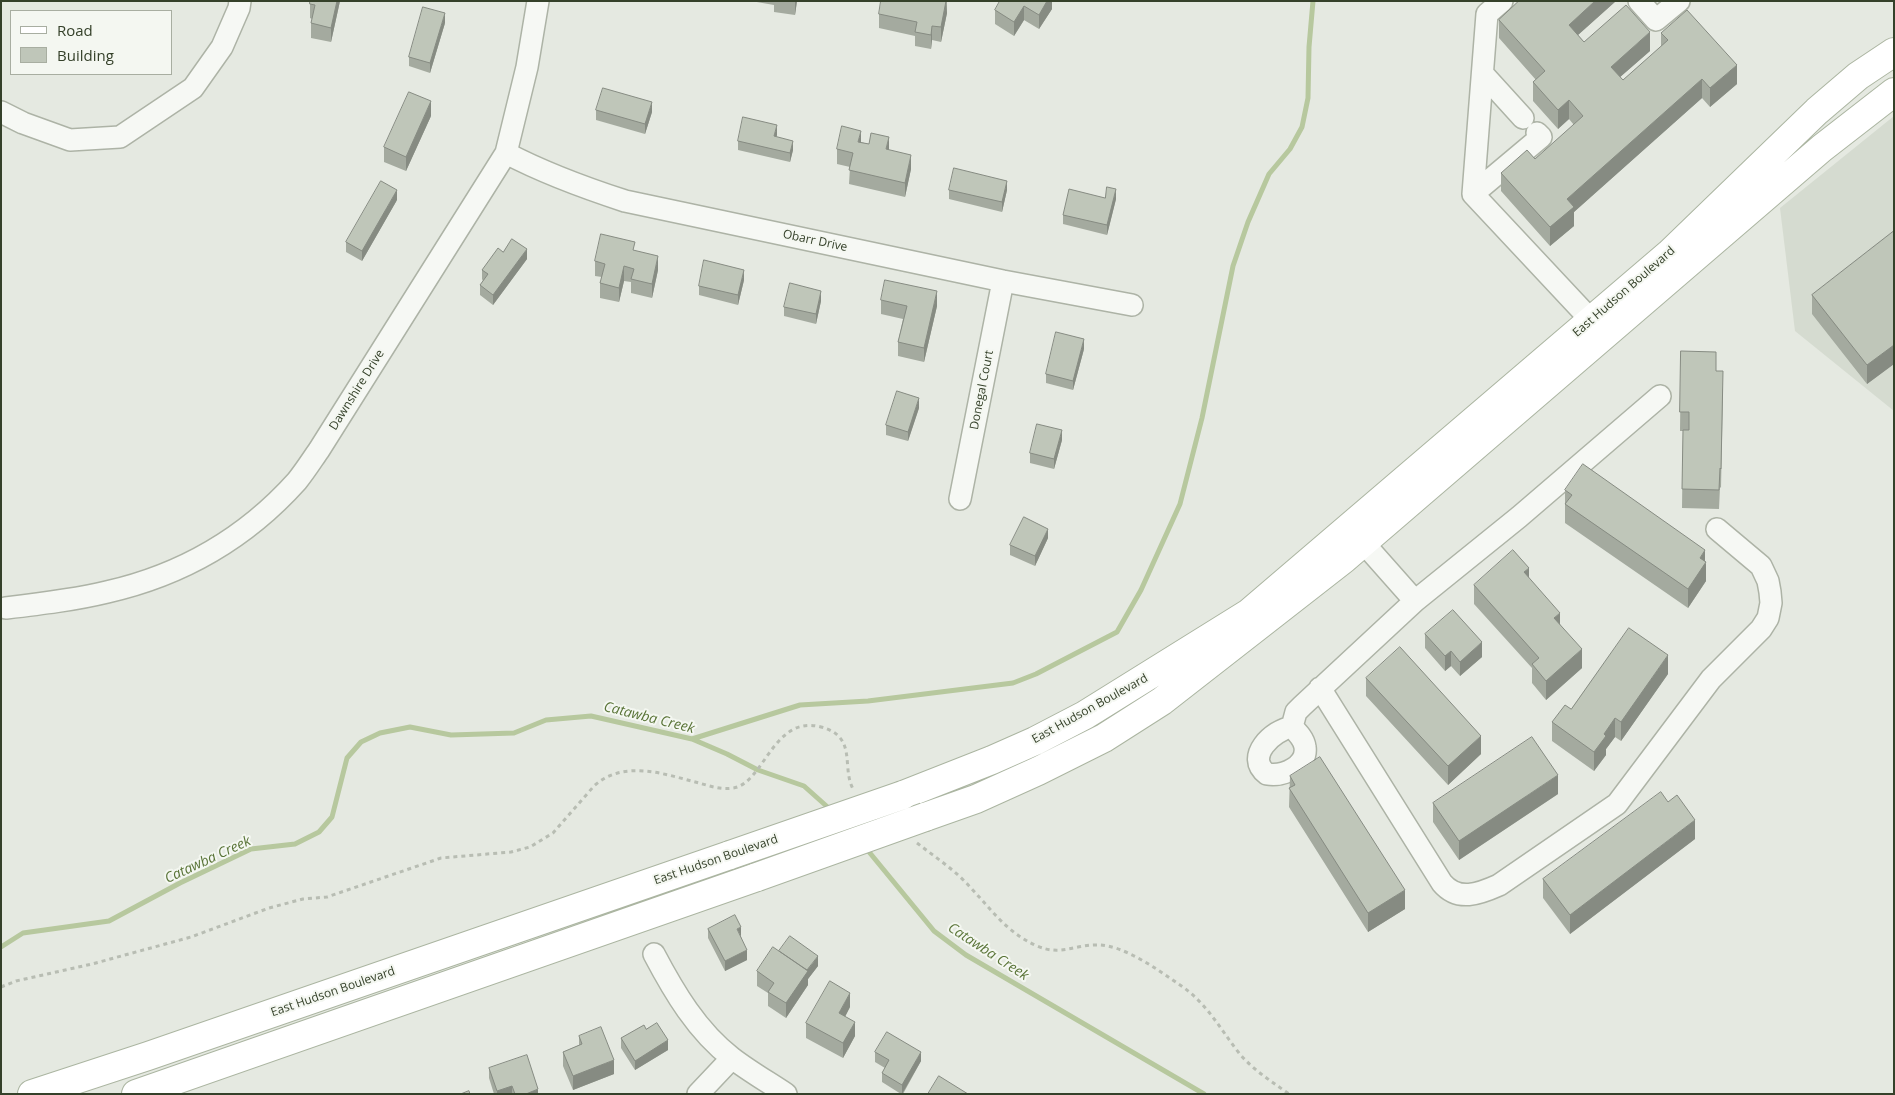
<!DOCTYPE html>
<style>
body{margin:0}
#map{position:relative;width:1895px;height:1095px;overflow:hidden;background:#e5e9e1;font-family:"Open Sans",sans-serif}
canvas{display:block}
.frame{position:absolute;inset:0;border:2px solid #35412a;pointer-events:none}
.legend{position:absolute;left:10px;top:10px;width:162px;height:65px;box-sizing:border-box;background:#f4f7f1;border:1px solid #a8aea1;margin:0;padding:6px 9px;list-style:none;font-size:15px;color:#35412a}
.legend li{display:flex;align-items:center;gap:10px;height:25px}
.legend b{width:25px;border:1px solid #a8aea1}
</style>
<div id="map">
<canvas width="1895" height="1095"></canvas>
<div class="frame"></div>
<ul class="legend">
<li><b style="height:6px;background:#fff"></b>Road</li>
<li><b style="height:14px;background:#bfc6b9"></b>Building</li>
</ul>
</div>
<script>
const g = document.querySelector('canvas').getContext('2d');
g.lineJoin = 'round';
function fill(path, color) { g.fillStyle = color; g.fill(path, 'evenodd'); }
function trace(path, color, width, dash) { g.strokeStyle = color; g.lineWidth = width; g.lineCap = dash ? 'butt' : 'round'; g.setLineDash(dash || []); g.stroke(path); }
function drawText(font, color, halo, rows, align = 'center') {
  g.font = font + ' "Open Sans",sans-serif'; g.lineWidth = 4; g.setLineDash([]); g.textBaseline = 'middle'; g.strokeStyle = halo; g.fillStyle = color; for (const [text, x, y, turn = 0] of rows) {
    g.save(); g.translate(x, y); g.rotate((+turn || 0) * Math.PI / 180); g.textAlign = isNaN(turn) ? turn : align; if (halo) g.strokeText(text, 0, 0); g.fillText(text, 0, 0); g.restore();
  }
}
fill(new Path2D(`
 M1894,116V411L1795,331L1780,208Z`), '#d5dbd0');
trace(new Path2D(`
 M692,739L800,705L868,701L1013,683L1036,674L1117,632L1141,590L1180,504L1202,418L1233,266L1248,222L1269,174L1290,149L1302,127L1308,98L1309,47L1313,1
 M865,847L934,931L966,955L1204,1094
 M1,947L23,933L109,921L180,883L251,849L295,844L319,832L332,817L347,758L361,742L380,733L410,727L451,735L514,733L546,720L591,716L692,739L727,754L758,770L804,786L832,811`), '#b7c89e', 5);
const minor = new Path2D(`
 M1502,1L1487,14L1473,194L1591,320
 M1639,1L1656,20L1679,1
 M1483,74L1523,118
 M1,112L23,123L70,140L120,137L193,88L222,47L239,8L240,1
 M506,153C544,173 585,188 625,201L1003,281L1132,305
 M1473,194L1541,137L1537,133
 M960,499L1003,281
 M1353,531L1415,601
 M6,608C40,604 74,600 107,592C182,575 245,539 297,481C305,471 312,460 319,450L506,153L527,67L538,1
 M1320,688L1442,883C1458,902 1479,894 1499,885L1617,804L1711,679L1761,629L1768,618L1771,603L1770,592L1768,581L1761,566L1717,529
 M1292,727L1296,712L1302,706L1415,601L1519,517L1660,396
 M1292,727C1298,733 1304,739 1305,747C1308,766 1283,777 1267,774C1244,757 1273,730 1292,727Z
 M654,954C674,992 697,1031 732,1058C749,1071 768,1082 786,1094
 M698,1094L732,1058`);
const major = new Path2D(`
 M903,795L992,760L1035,741L1085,715L1249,613L1669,254L1817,111L1858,76L1894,52
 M925,817L976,799L1038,771L1104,738L1162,701L1344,559L1822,148L1894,92
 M32,1094L148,1056L730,855
 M136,1094L757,877`);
trace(minor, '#adb3a6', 24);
trace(major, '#abb5a1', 30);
trace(new Path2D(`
 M917,843C935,857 955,870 970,887C991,909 1007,933 1037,946C1061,956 1073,945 1096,945C1123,944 1158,970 1180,985C1207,1003 1220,1029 1239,1053C1253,1070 1271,1081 1289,1094
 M1,987L16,981L92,964L191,937L269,908L303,899L327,897L441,858L511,852L530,847L553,833L594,786C624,759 664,774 699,783C710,786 721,790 733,788C764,784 773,714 821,727C858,737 841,766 853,789`), '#b8bdb3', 3, [4, 4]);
trace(minor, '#f6f8f4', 21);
trace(major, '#fff', 28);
const majorBridge = new Path2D(`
 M730,855L903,795
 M757,877L925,817`);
trace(majorBridge, '#abb5a1', 30, []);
trace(majorBridge, '#fff', 28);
fill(new Path2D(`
 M310,1H340L331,42L311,38V23L312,19L310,18Z
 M751,1H797L795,15L774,12V5Z
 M947,1V13L941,42L932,40L931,49L915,46V36L879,28V14Z
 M1052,1V9L1039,29L1024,20L1014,36L995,24V10Z
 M1519,1H1616L1578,35L1584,42L1650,51L1620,77L1623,80L1661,47V33L1737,84L1710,107L1702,98L1574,212V226L1550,246L1501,191V173L1535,159L1574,125L1569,119L1558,129L1533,101V82L1536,80L1499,38V20Z
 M445,23L430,73L409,66V57Z
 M596,110L652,112L645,134L596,120Z
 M431,116L406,171L384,162V147Z
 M777,135L776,137L793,150L790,162L738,150V141Z
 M861,142L889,150L911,169L905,197L849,184L850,167L837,164V149Z
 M949,190H1007L1002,212L949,199Z
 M1105,198L1116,199L1107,235L1063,224V215Z
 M397,200L362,261L346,252V242Z
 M1894,231V364L1867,384L1812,314V295Z
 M635,251L658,270L652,298L631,293V282L624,281L619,302L600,298V283L602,277L595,276V261Z
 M503,252L527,259L493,305L480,295V285L483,281L482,279V270Z
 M744,280L738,305L699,295V286Z
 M881,300L937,306L924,362L898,356V342L903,319L881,314Z
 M821,301L816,324L784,316V307Z
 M1084,349L1073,390L1046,383V374Z
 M1681,351L1716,371L1723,390L1721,488L1720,487L1719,509L1682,508L1683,431H1680Z
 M919,408L908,441L886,435V425Z
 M1062,440L1054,469L1030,463V453Z
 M1565,490L1705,562L1706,581L1688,608L1565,523Z
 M1048,538L1035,566L1010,555V545Z
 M1529,578L1560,624L1582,668L1546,700L1532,683V668L1474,604V585Z
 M1425,634L1482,657L1460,676L1451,666L1445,671L1425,648Z
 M1668,674L1621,741L1615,737L1606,749V755L1594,771L1552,741V722L1571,709Z
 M1366,678L1481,754L1448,785L1366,696Z
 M1290,776L1405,909L1368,932L1289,807Z
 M1558,794L1459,860L1433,822V803Z
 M1695,839L1570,934L1543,898V879Z
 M708,929L741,937L747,960L725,971L708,938Z
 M818,966L808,979V985L786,1018L768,1006V993L757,986V971Z
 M850,1007L845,1017L855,1036L843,1058L806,1038V1023Z
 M646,1029L668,1050L635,1070L621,1048V1038Z
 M579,1036L614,1074L573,1090L563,1066V1052L579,1045Z
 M875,1052L921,1061L903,1094H901L882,1082V1073L885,1068L875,1062Z
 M489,1068L538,1094H494L489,1078Z`), '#a4aa9f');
fill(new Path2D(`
 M337,1H340L331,42V28Z
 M795,1H797L795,15Z
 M946,1L947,13L941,42V27Z
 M1047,1H1052V9L1039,29V15Z
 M1595,1H1616L1569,43V25Z
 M1024,6V20L1014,36V22Z
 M445,13V23L430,73V63Z
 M932,26V40L931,49V35Z
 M1650,32V51L1611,85V67Z
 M1737,65V84L1710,107V88Z
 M1702,79V98L1574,212V226L1550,246V227L1567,199Z
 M1569,100V119L1558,129V110Z
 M431,101V116L406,171V157Z
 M652,102V112L645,134V124Z
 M777,125V135L774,146V136Z
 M861,131V145L858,142Z
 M889,137V152L886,149Z
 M793,141V150L790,162V153Z
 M911,155V169L905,197V183Z
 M1007,181V190L1002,212V202Z
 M1116,189V199L1107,235V225Z
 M397,190V200L362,261V251Z
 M527,249V259L493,305V295Z
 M658,256V270L652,298V284Z
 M624,266V281L619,302V288Z
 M744,270V280L738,305V295Z
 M821,291V301L816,324V314Z
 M937,291V306L924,362V348Z
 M1084,339V349L1073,390V381Z
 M1894,345V364L1867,384V365Z
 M919,398V408L908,441V432Z
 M1062,430V440L1054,469V459Z
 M1048,529V538L1035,566V556Z
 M1705,550V564L1706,562V581L1688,608V589L1700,558Z
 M1529,568V587L1524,572Z
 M1560,613V632L1554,618Z
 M1482,642V657L1460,676V662Z
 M1582,649V668L1546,700V681Z
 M1451,651V666L1445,671V656Z
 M1668,655V674L1621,741V722Z
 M1615,718V737L1606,749V755L1594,771V752L1604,734Z
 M1481,736V754L1448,785V766Z
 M1558,775V794L1459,860V841Z
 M1695,820V839L1570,934V915Z
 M1405,890V909L1368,932V913Z
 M741,927V937L737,929Z
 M747,950V960L725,971V961Z
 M818,956V966L808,979V985L786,1018V1003L806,972Z
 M850,993V1007L839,1028V1013Z
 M855,1022V1036L843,1058V1043Z
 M668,1040V1050L635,1070V1061Z
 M921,1052V1061L902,1094V1085Z
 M614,1060V1074L573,1090V1076Z
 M512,1086V1094H497V1091Z
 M538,1089V1094H526Z`), '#868b82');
const building = new Path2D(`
 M310,1H337L331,28L311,23L315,5L310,4Z
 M881,1H946L941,27L932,26L931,35L915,32L917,22L879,14Z
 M1000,1H1047L1039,15L1024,6L1014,22L995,10Z
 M1519,1H1595L1569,25L1584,42L1626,5L1650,32L1611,67L1623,80L1668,40L1661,33L1687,10L1737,65L1710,88L1702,79L1567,199L1574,207L1550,227L1501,173L1527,150L1535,159L1583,116L1569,100L1558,110L1533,82L1545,71L1499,20Z
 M423,7L445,13L430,63L409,57Z
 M603,88L652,102L645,124L596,110Z
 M409,92L431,101L406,157L384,147Z
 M743,117L777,125L774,136L793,141L790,153L738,141Z
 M842,126L861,131L858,142L869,144L871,133L889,137L886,149L911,155L905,183L849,170L853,153L837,149Z
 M954,168L1007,181L1002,202L949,190Z
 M381,181L397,190L362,251L346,242Z
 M1107,187L1116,189L1107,225L1063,215L1069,189L1105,198Z
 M1894,231V345L1867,365L1812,295Z
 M601,234L635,242L633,250L658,256L652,284L631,279L634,269L624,266L619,288L600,283L605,264L595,261Z
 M512,239L527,249L493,295L480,285L488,274L482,270L498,248L503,252Z
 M704,260L744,270L738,295L699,286Z
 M885,280L937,291L924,348L898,342L907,306L881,300Z
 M790,283L821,291L816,314L784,307Z
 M1056,332L1084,339L1073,381L1046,374Z
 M1681,351L1716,352V371H1723L1721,469L1720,468L1719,490L1682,489L1683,430H1689V412H1680Z
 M897,391L919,398L908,432L886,425Z
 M1037,424L1062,430L1054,459L1030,453Z
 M1583,464L1705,550L1700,558L1706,562L1688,589L1565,504L1572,495L1565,490Z
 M1024,517L1048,529L1035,556L1010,545Z
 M1513,550L1529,568L1524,572L1560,613L1554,618L1582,649L1546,681L1532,664L1539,658L1474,585Z
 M1453,610L1482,642L1460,662L1451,651L1445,656L1425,634Z
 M1629,628L1668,655L1621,722L1615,718L1604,734L1606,736L1594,752L1552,722L1565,705L1571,709Z
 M1400,647L1481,736L1448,766L1366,678Z
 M1532,737L1558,775L1459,841L1433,803Z
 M1320,757L1405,890L1368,913L1289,788L1295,785L1290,776Z
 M1661,792L1668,802L1677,795L1695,820L1570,915L1543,879Z
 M735,915L741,927L737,929L747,950L725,961L708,929Z
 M790,936L818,956L807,970L779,951Z
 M773,947L808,971L786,1003L768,992L774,983L757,971Z
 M830,981L850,993L839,1013L855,1022L843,1043L806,1023Z
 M657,1023L668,1040L635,1061L621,1038L644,1025L646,1029Z
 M601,1027L614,1060L573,1076L563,1052L582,1044L579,1036Z
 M887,1032L921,1052L902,1085L882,1073L889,1060L875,1052Z
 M527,1055L538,1089L526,1094H515L512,1086L497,1091L489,1068Z
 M939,1076L968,1094H928Z
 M469,1091L470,1094H461Z`);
fill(building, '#bfc6b9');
trace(building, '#868b82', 1);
drawText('12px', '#35412a', '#f4f7f1', [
 ["Obarr Drive",815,241,12],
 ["East Hudson Boulevard",1624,292,-41],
 ["Dawnshire Drive",357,390,-58],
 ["Donegal Court",982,390,-79],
 ["East Hudson Boulevard",1090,709,-29],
 ["East Hudson Boulevard",716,860,-19],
 ["East Hudson Boulevard",333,992,-19]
]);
drawText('italic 14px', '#587336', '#f4f7f1', [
 ["Catawba Creek",649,718,14],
 ["Catawba Creek",208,860,-25],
 ["Catawba Creek",988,952,33]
]);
</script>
